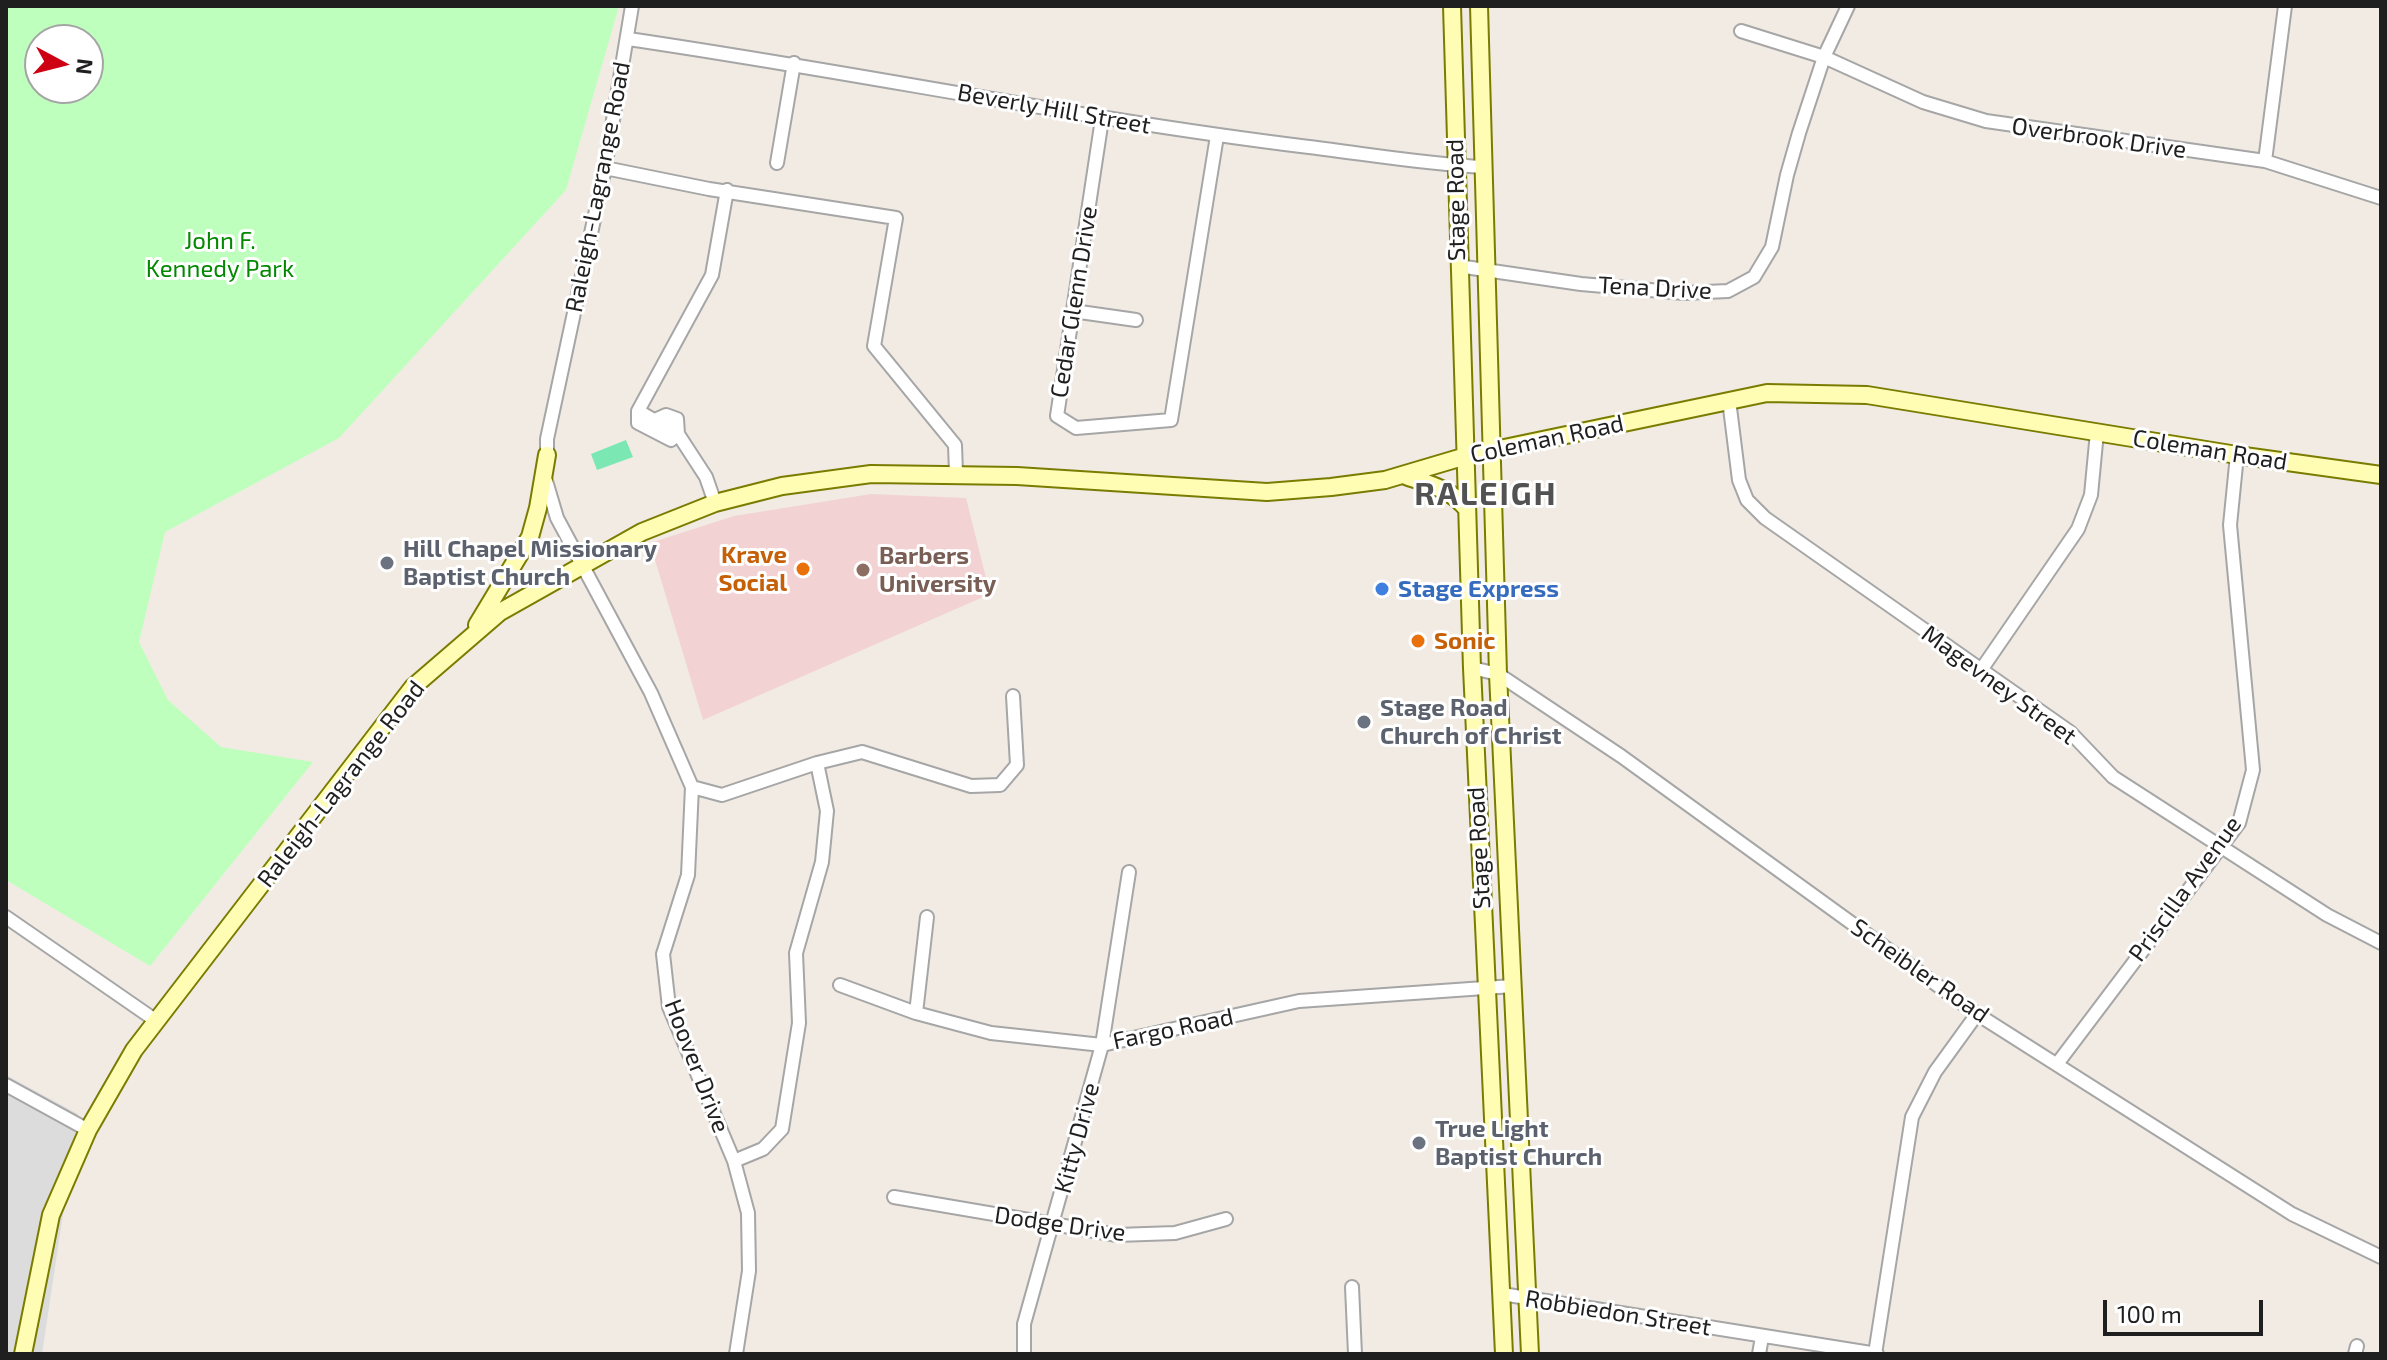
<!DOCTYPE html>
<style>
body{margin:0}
#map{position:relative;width:2387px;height:1360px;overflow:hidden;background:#f1ebe4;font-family:"Exo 2",sans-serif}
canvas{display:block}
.frame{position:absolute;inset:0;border:8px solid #1f1f1f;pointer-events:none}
.north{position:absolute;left:24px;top:24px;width:80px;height:80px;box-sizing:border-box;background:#fff;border:2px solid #a5a5a5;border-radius:50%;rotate:97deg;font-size:22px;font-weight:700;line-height:32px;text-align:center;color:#1f1f1f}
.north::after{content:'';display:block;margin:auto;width:28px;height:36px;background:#ce0013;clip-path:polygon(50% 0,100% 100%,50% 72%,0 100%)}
.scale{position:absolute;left:2103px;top:1300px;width:160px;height:36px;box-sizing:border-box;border:4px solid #1f1f1f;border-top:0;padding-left:10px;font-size:24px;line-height:28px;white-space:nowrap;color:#1f1f1f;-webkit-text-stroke:6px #fff;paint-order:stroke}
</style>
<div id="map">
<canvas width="2387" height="1360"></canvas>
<div class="frame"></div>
<div class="north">N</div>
<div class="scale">100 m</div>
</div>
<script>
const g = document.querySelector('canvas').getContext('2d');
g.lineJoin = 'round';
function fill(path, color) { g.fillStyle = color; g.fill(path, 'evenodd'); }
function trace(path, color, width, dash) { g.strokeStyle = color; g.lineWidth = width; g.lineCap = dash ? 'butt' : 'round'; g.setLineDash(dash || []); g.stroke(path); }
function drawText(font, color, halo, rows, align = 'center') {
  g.font = font + ' "Exo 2",sans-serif'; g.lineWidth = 6; g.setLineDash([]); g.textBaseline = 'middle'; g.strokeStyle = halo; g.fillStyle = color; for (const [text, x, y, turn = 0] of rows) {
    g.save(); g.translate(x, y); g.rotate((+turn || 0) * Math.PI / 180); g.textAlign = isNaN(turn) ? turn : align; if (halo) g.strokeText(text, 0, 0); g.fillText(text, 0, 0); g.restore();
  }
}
fill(new Path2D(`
 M6,1075L78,1114L42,1354H6Z`), '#dddcdc');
fill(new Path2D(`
 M871,494L966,498L990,594L703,720L650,543L734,516Z`), '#f3d2d4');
fill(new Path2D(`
 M6,6H619L566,190L339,438L165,532L139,642L168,700L221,747L313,762L150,966L6,880ZM40,40H88V88H40Z`), '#beffbd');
fill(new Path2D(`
 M626,440L633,457L597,470L591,454Z`), '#7be7b3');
const minor = new Path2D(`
 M1741,31L1824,57L1923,102L1986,121L2265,161L2381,198
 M628,39C855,72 1080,119 1309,147C1367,154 1425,164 1483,167
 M1102,119L1057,416L1076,428L1171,420L1217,136
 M2265,161L2285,6
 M777,163L794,63
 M605,168L709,189L896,218L874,346L955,445L956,473
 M1458,266L1581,284L1684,293L1728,291L1754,277L1772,247L1787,175L1799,133L1824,57L1848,6
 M1073,311L1136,320
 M1729,400L1739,480L1747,500L1765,518L2070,732L2113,777L2327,915L2381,943
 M638,411L678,434L706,477L715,503
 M655,420L666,415L677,419L678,434
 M678,434L671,440L638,423V411L712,275L727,190
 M547,462V439L605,168L632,6
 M546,481L557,518L651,693L692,787L688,875L663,954L669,1007L734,1161L748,1213L749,1271L736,1354
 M1472,668L1498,674L1621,756L1977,1014L2292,1214L2381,1257
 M1981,670L2078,529L2091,495L2097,432
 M692,787L722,795L817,763L862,752L971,786L1000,785L1017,765L1013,696
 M6,917L155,1020
 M840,985L916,1013L991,1033L1102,1045L1299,1001L1513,986
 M916,1013L927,917
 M2057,1064L2239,823L2253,770L2230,525L2237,455
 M6,1085L88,1130
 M734,1161L763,1149L782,1129L799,1023L796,953L822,862L827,811L817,763
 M894,1197L1117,1235L1175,1233L1226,1219
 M1352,1287L1355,1354
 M1502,1294L1877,1354
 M1024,1354V1324L1102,1045L1129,872
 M1759,1354L1762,1337
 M1875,1354L1912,1117L1935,1072L1977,1014
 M2355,1354L2357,1346`);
const secondary = new Path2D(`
 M1452,6L1472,668L1504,1354
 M1479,6L1498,674L1530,1354
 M1403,475C1430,485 1448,487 1467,509
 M477,625L530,537L538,508L547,455
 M23,1354L51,1215L88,1130L134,1050L413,687L500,612L642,532L715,503L782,486L871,474L1017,476L1267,492L1331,487L1385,480L1466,456L1767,393L1867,395L2237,455L2381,475`);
trace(minor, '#a6a6a6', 16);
trace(secondary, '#7a7c00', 20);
trace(minor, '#fff', 12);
trace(secondary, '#fffcb4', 16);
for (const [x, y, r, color] of [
 [387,563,8,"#6b7280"],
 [803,569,8,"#e8710a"],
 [863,570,8,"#8d6e63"],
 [1382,589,8,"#3f7fe0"],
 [1418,641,8,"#e8710a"],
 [1364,722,8,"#6b7280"],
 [1419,1143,8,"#6b7280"]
]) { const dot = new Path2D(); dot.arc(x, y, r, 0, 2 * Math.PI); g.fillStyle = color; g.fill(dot); trace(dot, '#fff', 3); }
drawText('24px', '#1f1f1f', '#fff', [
 ["Beverly Hill Street",1054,109,10],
 ["Overbrook Drive",2099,138,8],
 ["Raleigh-Lagrange Road",598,187,-79],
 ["Stage Road",1456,200,-91],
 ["Tena Drive",1655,288,3],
 ["Cedar Glenn Drive",1074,302,-81],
 ["Coleman Road",1547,439,-12],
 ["Coleman Road",2210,450,9],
 ["Magevney Street",1999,685,36],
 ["Raleigh-Lagrange Road",341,784,-52],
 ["Stage Road",1479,848,-93],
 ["Priscilla Avenue",2185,889,-54],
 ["Scheibler Road",1920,971,35],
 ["Fargo Road",1173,1029,-12],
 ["Hoover Drive",697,1066,69],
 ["Kitty Drive",1077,1138,-75],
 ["Dodge Drive",1060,1224,8],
 ["Robbiedon Street",1618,1313,9]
]);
drawText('24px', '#028901', '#fff', [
 ["John F.",220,241],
 ["Kennedy Park",220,269]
]);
drawText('bold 24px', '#5b616d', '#fff', [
 ["Hill Chapel Missionary",403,549],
 ["Baptist Church",403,577],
 ["Stage Road",1380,708],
 ["Church of Christ",1380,736],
 ["True Light",1435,1129],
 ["Baptist Church",1435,1157]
], 'left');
drawText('bold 24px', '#c56008', '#fff', [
 ["Krave",787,555],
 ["Social",787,583],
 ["Sonic",1434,641,"left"]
], 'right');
drawText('bold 24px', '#785e54', '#fff', [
 ["Barbers",879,556],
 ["University",879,584]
], 'left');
drawText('bold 24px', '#366cbe', '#fff', [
 ["Stage Express",1398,589]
], 'left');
g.letterSpacing = '2px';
drawText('bold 32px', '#525252', '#fff', [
 ["RALEIGH",1486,494]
]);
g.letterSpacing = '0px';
</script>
